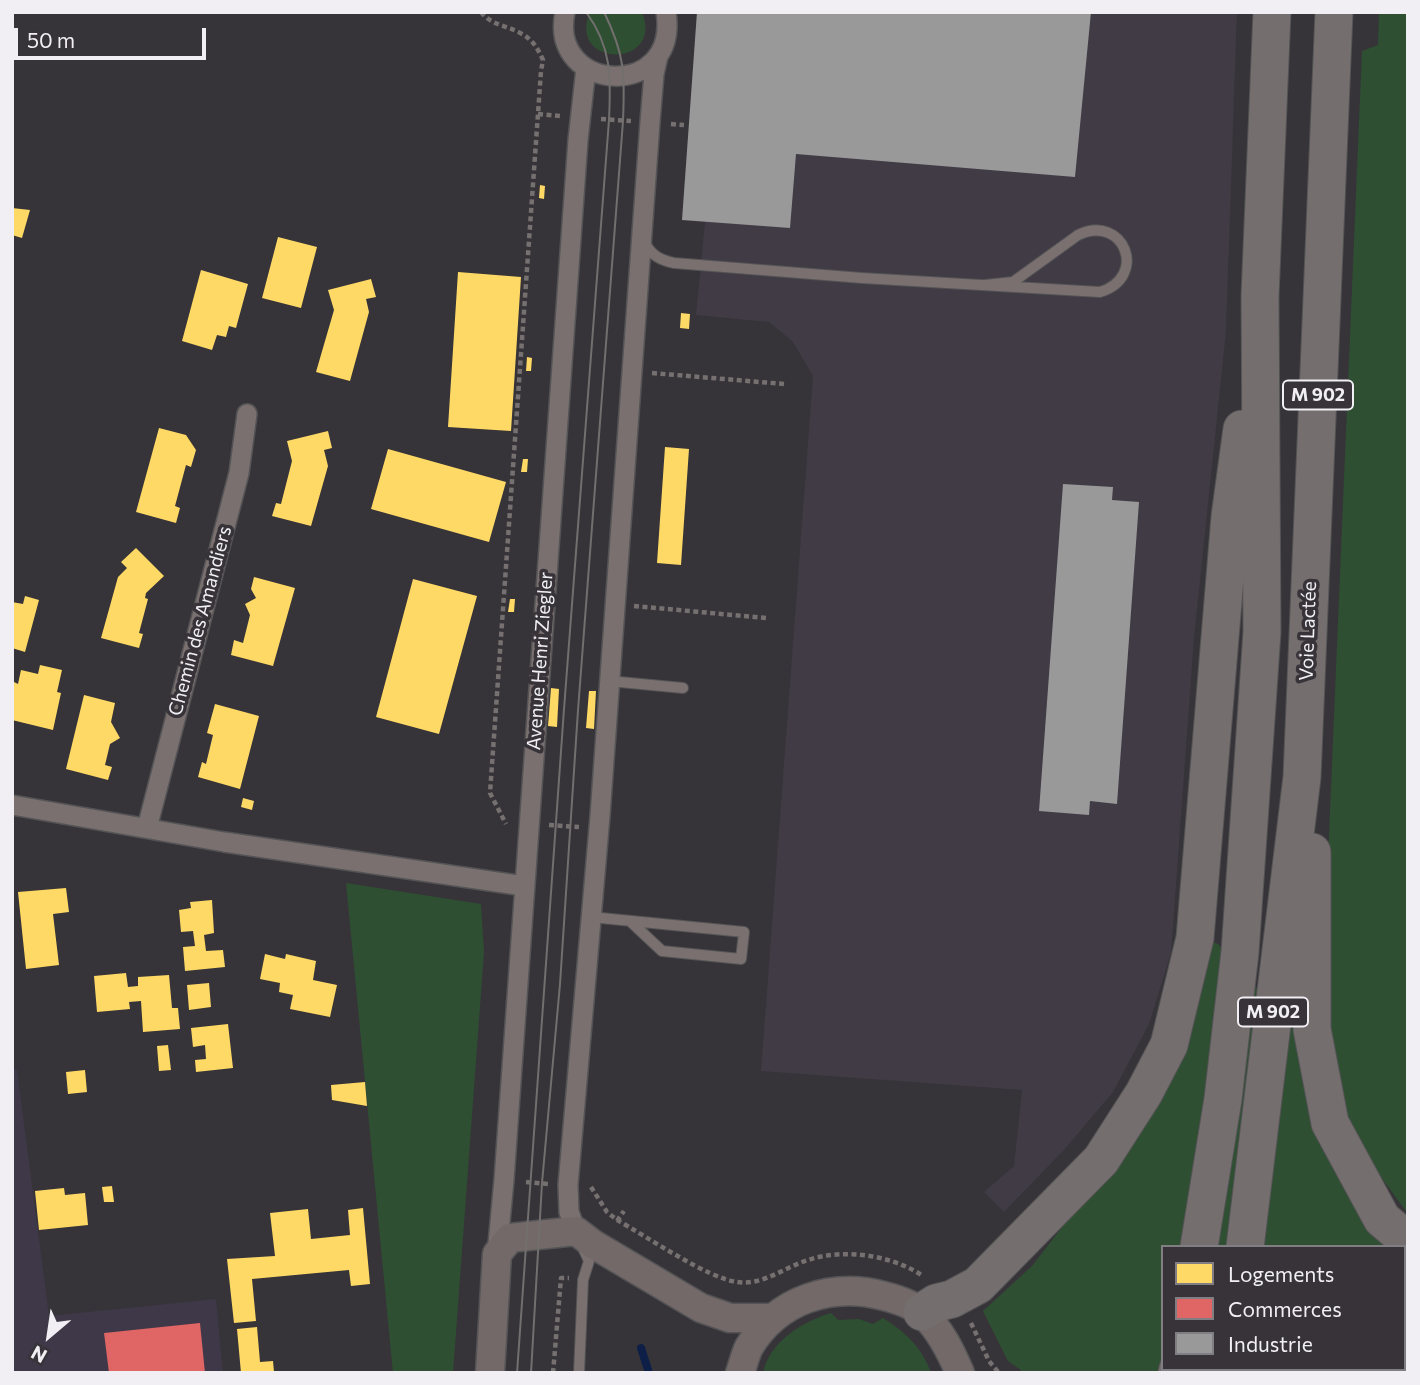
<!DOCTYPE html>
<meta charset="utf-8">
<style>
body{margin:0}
#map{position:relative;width:1420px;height:1385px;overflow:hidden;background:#363438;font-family:Commissioner,sans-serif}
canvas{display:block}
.frame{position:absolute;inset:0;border:14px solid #f1eff3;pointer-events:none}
.legend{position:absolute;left:1161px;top:1245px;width:245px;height:126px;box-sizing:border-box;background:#373339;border:2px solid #817e83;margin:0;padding:9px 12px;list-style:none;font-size:21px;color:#f1eff3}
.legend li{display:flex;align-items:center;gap:14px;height:35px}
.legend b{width:35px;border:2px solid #817e83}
.north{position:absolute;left:14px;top:1301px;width:70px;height:70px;-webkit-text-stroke:5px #373339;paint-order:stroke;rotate:209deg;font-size:19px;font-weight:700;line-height:28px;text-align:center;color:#f1eff3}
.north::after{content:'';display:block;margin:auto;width:24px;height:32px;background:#f1eff3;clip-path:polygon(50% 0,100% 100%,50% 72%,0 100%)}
.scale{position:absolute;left:14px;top:28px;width:192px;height:32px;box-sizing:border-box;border:4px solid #f1eff3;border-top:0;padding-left:9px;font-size:21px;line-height:24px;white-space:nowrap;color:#f1eff3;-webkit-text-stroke:5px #373339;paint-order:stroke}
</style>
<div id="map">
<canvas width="1420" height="1385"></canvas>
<div class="frame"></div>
<ul class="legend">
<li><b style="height:19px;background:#ffd966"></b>Logements</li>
<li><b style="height:19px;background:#e06666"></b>Commerces</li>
<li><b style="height:19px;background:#999"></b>Industrie</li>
</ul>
<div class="north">N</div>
<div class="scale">50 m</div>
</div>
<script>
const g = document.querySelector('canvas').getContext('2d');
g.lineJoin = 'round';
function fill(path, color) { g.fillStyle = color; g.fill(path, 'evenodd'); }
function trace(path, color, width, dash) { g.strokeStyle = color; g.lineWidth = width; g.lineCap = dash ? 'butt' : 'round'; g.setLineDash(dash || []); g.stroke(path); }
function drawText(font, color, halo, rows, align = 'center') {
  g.font = font + ' Commissioner,sans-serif'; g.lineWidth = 7; g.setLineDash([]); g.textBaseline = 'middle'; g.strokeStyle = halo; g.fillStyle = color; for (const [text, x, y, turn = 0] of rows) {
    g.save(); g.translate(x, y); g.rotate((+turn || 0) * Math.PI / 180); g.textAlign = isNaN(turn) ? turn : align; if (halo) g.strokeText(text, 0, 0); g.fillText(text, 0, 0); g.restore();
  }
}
fill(new Path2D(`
 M12,1068L17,1070L49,1316L216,1299L223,1373H12Z`), '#3e3848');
fill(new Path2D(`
 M697,12H1237L1226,331L1194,638L1171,953L1149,1024L1113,1092L1064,1150L1004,1212L984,1192L1014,1166L1022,1090L761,1071L813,376L793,342L769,322L696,315L705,222L682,220Z`), '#403b45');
fill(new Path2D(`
 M590,12H642C665,69 566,68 590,12Z
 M1379,12H1408V1214L1360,1148L1334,1079L1323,978L1362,51L1378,45Z
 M346,883L481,904L484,952L453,1373H393Z
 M1208,940L1218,944L1298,1035L1357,1188L1408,1218V1373H1021V1370L1008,1361L983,1311L1032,1266L1142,1124ZM1163,1247H1404V1369H1163Z
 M831,1313L838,1320L859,1319L873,1324L883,1318C905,1332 922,1347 931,1373H763C770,1341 802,1322 831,1313Z`), '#2f4f33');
fill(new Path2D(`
 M540,185L545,186L544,199L539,198Z
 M12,208L30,210L22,238L12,235Z
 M278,237L317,247L301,308L262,298Z
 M201,270L248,284L236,328L229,326L226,337L217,335L212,350L182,341Z
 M458,272L521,277L511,431L448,427Z
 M371,279L376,297L366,299L369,312L350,381L316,372L334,310L328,290Z
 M681,313L690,314L689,329L680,328Z
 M527,357L532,358L531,371H526Z
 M159,428L186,435L196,450L191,467L186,465L175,506L180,508L176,523L136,512Z
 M328,431L332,448L324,450L328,466L311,526L272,516L276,503L281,504L292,461L287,441Z
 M665,447L689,449L681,565L657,563Z
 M388,449L506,482L489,542L371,509Z
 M523,459H528L527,472H521Z
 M136,548L164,576L146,593L145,598L148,599L139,633L143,634L139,648L101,638L118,577L127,568L121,562Z
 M254,577L295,588L273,666L231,655L234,640L243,643L250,615L245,604L256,598L251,589Z
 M413,579L477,596L439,734L376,717Z
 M25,596L39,600L25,652L12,648V602L23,604Z
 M510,599H515L514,612H508Z
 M40,665L62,670L57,692L61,693L53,730L12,720L14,682L18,684L21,670L38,674Z
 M551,688L559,689L557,727L548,726Z
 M589,691H596L594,729L586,728Z
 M84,695L115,703L111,722L120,738L110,744L105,765L112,767L108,780L66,769Z
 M215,704L259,716L240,789L198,777L202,762L206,764L213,735L207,733Z
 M243,798L254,801L252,810L241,807Z
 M66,888L69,912L53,914L59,965L26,969L18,892Z
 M212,900L214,933L204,935L206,951L223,950L225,967L185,971L183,947L195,946L193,931L181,932L179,910L191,908L190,902Z
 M265,954L285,959L286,954L316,961L313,980L337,985L330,1017L290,1009L293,995L279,992L280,983L260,979Z
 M126,973L128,987L138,986V977L169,975L172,1008H178L180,1029L143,1032L141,1001L129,1002L130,1009L97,1012L94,976Z
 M209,983L211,1007L189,1010L187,985Z
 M228,1024L233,1068L196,1072L195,1060L206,1059L205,1045L193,1047L191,1028Z
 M168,1045L171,1070L159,1071L157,1046Z
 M85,1070L87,1092L68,1094L66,1072Z
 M365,1082L367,1106L332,1100L331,1085Z
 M112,1186L114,1202H104L102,1187Z
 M64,1188L65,1195L85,1193L88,1225L39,1230L35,1191Z
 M363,1208L370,1284L351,1286L349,1270L252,1279L256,1321L234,1323L227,1259L275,1256L270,1213L308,1209L311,1239L350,1235L348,1210Z
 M257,1327L260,1362L273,1361L274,1372L241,1373L237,1329Z`), '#ffd966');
fill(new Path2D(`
 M200,1323L205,1373H109L104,1333Z`), '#e06666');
fill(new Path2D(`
 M697,12H1091L1075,177L796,154L790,228L682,220Z
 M1063,484L1113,487L1112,500L1139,502L1117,804L1090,801L1089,815L1039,811Z`), '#999');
trace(new Path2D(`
 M641,1348L649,1373`), '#0e1f47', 8);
const lane = new Path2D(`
 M645,243C651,255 660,260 674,263L862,278L1100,292C1149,277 1124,213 1078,235L1013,282L985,285
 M609,681L683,688
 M591,917L744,932L741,959L662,951L630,921
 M579,1373L583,1280L589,1261L582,1246`);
const street = new Path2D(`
 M565,12C548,94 680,101 666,12
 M12,805L224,842L524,886
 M147,828L239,473L247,414
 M576,1231L569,1212L568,1185L600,816L650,122L654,74L658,56
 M497,1254L504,1180L578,140L586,68`);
const secondary = new Path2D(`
 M490,1373L497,1254L510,1238L576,1231L593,1244L701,1308L730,1318H773
 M740,1373C743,1365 745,1355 749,1347C778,1299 832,1282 884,1296C896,1299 914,1305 923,1314C940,1329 951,1352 960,1373`);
const highway = new Path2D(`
 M1312,852V1029L1330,1123L1382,1219L1408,1241
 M1199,1247L1223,1099L1240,952L1262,632L1260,296L1272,12
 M1245,1247L1302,777L1334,12
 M922,1312L936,1303L952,1299L978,1285L1101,1160L1144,1093L1169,1045L1195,938L1230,517L1242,429
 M1177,1373L1178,1369
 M1220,1373L1221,1369`);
trace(lane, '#545355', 12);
trace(street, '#545355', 22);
trace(secondary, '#545355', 31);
trace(highway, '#545355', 39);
trace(new Path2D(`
 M481,12C492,26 507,25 522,34C533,40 538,49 543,60L541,71L490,793L506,824
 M538,114L561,116
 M601,119L631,121
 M671,124L684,125
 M652,373L784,384
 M634,606L766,618
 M549,825L579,827
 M526,1182L549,1184
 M591,1187L607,1212L617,1220C646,1236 707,1278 737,1282C762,1286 785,1267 808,1260C844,1248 892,1255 923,1276
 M617,1221L624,1211
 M1404,1285L1408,1287
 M971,1323L989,1361L999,1373
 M553,1373L561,1278H569
 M1266,1373L1268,1369`), '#767070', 4.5, [5, 3.5]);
trace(lane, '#79706f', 10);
trace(street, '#79706f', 19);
trace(secondary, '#726968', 28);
trace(highway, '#756e6e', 37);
trace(new Path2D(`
 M517,1373L564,709L609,120C611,78 612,47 586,12
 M531,1373L542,1183L560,984L578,710L623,121C625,74 625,55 604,12`), '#736f6f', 2);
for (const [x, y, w] of [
 [1318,395,70],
 [1273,1012,70]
]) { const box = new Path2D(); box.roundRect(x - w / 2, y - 14.5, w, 29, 5); g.fillStyle = '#373339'; g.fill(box); trace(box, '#f1eff3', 2); }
drawText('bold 18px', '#f1eff3', null, [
 ["M 902",1318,395],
 ["M 902",1273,1012]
]);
drawText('19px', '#f1eff3', '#373339', [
 ["Chemin des Amandiers",200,621,-75],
 ["Voie Lactée",1308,631,-88],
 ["Avenue Henri Ziegler",540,661,-86]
]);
</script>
